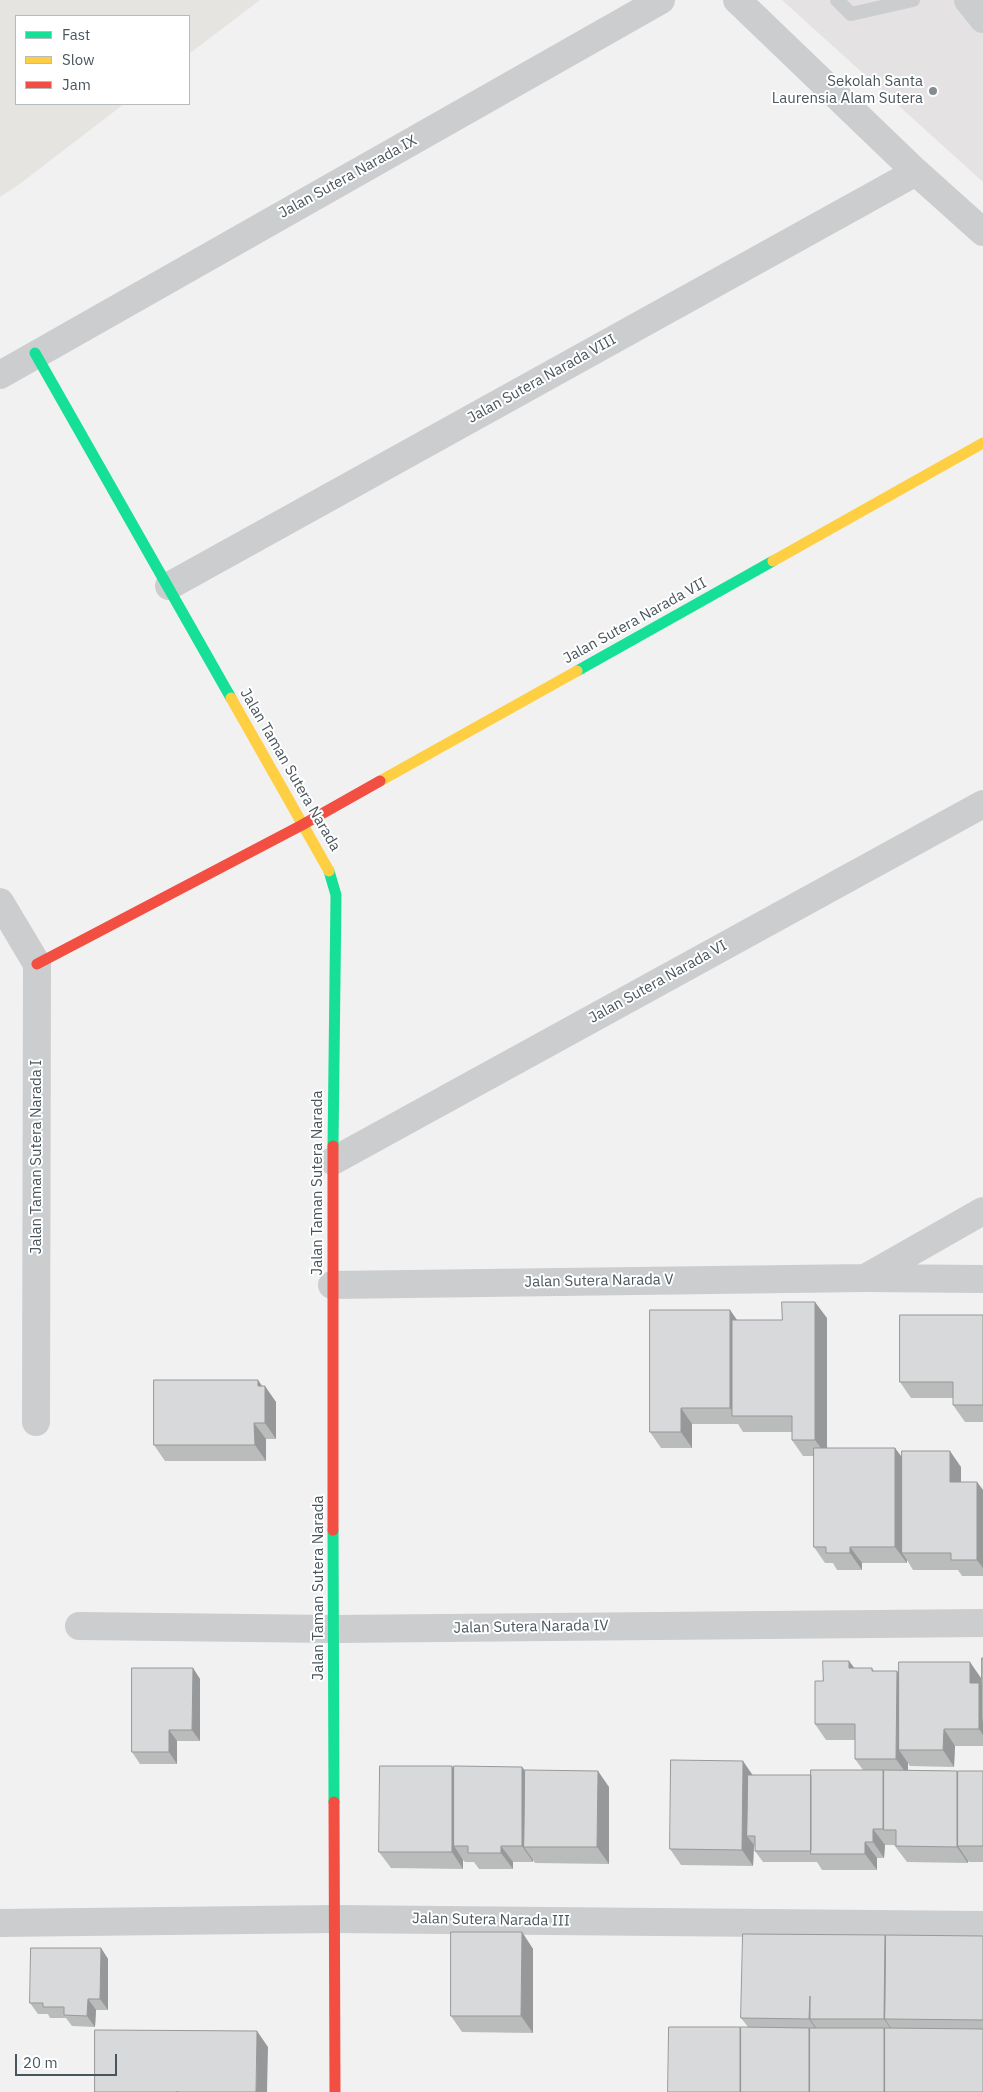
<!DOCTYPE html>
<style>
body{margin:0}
#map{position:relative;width:983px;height:2092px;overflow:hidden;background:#f2f1f1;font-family:"IBM Plex Sans",sans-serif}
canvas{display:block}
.legend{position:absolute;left:15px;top:15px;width:175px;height:90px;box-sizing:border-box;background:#fff;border:1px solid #b6bbbe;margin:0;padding:6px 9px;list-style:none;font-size:15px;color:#48555d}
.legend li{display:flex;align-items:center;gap:10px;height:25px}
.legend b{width:25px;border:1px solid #b6bbbe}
.scale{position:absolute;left:15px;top:2054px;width:102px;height:22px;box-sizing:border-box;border:2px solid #48555d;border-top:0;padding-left:6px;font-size:15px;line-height:18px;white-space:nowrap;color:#48555d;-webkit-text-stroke:4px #fff;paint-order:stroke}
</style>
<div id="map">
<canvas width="983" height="2092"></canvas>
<ul class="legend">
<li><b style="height:6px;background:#16e098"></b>Fast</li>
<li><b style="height:6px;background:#ffcf43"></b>Slow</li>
<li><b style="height:6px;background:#f24e42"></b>Jam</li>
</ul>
<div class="scale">20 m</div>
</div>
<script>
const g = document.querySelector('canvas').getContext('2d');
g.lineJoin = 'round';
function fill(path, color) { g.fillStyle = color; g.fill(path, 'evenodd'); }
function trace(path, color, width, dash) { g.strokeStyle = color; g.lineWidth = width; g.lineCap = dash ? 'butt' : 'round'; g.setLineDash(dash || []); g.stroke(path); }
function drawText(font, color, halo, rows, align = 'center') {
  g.font = font + ' "IBM Plex Sans",sans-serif'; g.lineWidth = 4; g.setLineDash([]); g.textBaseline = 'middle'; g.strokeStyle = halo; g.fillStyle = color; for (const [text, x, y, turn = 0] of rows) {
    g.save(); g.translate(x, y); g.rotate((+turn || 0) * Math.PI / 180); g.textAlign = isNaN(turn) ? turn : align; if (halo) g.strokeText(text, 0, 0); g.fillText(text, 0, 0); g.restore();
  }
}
fill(new Path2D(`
 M0,0H260L189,54V16H16V104H124L17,186L0,197Z`), '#e6e4e0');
fill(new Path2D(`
 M782,0H983V182Z`), '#e4e2e3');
trace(new Path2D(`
 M837,0L851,14L913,0`), '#cbcdcf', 14);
trace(new Path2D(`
 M737,0L916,172L983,232
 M968,0L983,19
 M0,375L661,0
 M169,586L916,172
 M0,902L37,964L36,1422
 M333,1161L983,804
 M867,1277L983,1211
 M332,1285L865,1278L983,1279
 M79,1626L334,1629L983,1623
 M0,1923L334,1919L983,1925`), '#cbcdcf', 28);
trace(new Path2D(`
 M35,353L231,698
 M577,671L773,561
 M329,871L336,895L333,1146
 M333,1530L334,1802`), '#16e098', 11);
trace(new Path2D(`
 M773,561L983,443
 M231,698L329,871
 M380,781L577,671`), '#ffcf43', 11);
trace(new Path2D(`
 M37,964L302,825L380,781
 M333,1530V1146
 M334,1802L335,2092`), '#f24e42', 11);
fill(new Path2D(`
 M730,1310L737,1320H782L827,1318V1448H895L902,1458L961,1467V1482H977L983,1490V1476V1576H962L958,1570H913L907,1560V1563H862V1570H837L833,1563H825L814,1547V1456H803L792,1440V1432H743L738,1424H692V1448H661L650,1432Z
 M983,1315V1422H965L953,1405V1398H911L900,1382Z
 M262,1386L276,1402V1439H266V1461H165L154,1445Z
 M983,1658V1746H955L954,1767L910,1766L908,1763V1770L957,1771L958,1772L983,1771V1862H969L968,1861V1863L907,1862L894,1845H885L884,1858H877V1870H822L817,1862H763L755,1851V1847L754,1845L753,1866L681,1865L670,1849L752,1775H811L863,1770L855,1759V1740H826L815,1724L823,1681L849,1661L854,1668H872L874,1671L899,1674L981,1678V1685L982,1687Z
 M193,1668L200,1679V1741H177V1764H140L132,1752Z
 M522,1767L525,1770L609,1787V1864L535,1863L533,1860V1862H513V1869H479L474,1862H465L463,1860V1869L391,1868L379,1852L454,1768Z
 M522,1932L533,1949V2033L462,2032L451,2016Z
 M885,1935L886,1937L983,1936V2092H668L741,2029L748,2027L741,2018Z
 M101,1948L108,1959V2010H96L95,2027L72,2026L66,2018H50L48,2014H38L30,2003Z`), '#babbbb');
fill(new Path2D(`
 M815,1302L827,1318V1456L815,1440Z
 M730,1310L741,1326L735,1416L730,1408Z
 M258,1380L265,1390V1386L276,1402V1439L265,1423L258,1386Z
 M681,1408L692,1424V1448L681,1432Z
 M254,1423L266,1439V1461L255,1445Z
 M895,1448L907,1464L902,1553L907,1560V1563L895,1547Z
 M950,1451L961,1467V1498L950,1482Z
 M977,1482L983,1490V1568L977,1560Z
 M850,1547L862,1563V1570L850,1553Z
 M849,1661L861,1677L849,1668Z
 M970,1662L981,1678V1685L983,1688L982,1720L983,1722V1735L979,1729L970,1683Z
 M193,1668L200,1679V1741L192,1730Z
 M897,1671L908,1687L899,1750L908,1763V1776L896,1759Z
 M944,1729L955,1746L954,1767L943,1750Z
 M169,1730L177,1741V1764L169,1752Z
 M743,1761L754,1777L747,1836L754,1845L753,1866L742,1850Z
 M452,1766L464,1782L454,1846L463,1860V1869L452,1852Z
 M522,1767L534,1783L524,1847L533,1860V1862L522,1846Z
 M883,1770L894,1786L884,1830L883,1829Z
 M598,1771L609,1787V1864L597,1847Z
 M957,1771L969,1787L958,1846L968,1861V1863L957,1847Z
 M873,1829L885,1845L884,1858L873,1842Z
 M865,1842L877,1858V1870L865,1854Z
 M501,1846L513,1862V1869L501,1853Z
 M522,1932L533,1949V2033L521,2016Z
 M885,1935L896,1952L885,2019L895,2034V2035L884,2019Z
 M101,1948L108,1959V2010L100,1999Z
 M810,1996V2019L820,2033V2035L809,2019Z
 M88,1999L96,2010L95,2027L87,2016Z
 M740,2027L752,2043L751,2092H740Z
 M809,2028L820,2044V2092H809Z
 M884,2028L895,2045V2092H884Z
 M257,2031L268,2047L267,2092H256Z`), '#979899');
const building = new Path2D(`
 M782,1302H815V1440H792V1416H732V1320H782Z
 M650,1310H730V1408H681V1432H650Z
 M900,1315H983V1405H953V1382H900Z
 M154,1380H258V1386H265V1423H254L255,1445H154Z
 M814,1448H895V1547H850V1553H826V1547H814Z
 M902,1451H950V1482H977V1560H951V1553H902Z
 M982,1658H983V1720H982Z
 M823,1661H849V1668H872V1671H897L896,1759H855V1724H815V1681H823Z
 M899,1662H970V1683H979V1729H944L943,1750H899Z
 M132,1668H193L192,1730H169V1752H132Z
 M671,1760L743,1761L742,1850L670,1849Z
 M380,1766H452V1852H379Z
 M454,1766L522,1767V1846H501V1853H468V1846H454Z
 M525,1770L598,1771L597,1847H524Z
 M811,1770H883V1829H873V1842H865V1854H811Z
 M884,1770L957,1771V1847L896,1846V1830H884Z
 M958,1771H983V1846H958Z
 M748,1775H811V1851H755V1836H747Z
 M451,1932H522L521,2016H451Z
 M743,1934L885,1935L884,2019H810V1996L809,2019L741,2018Z
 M886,1935L983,1936V2020L885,2019Z
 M31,1948H101L100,1999H88L87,2016L64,2015V2007H43V2003H30Z
 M669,2027H740V2092H668Z
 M741,2027L809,2028V2092H741Z
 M810,2028H884V2092H810Z
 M885,2028L983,2029V2092H885Z
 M95,2030L257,2031L256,2092H177V2091V2092H95Z`);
fill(building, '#d8d9da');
trace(building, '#979899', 1);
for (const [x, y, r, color] of [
 [933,91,5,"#848c91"]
]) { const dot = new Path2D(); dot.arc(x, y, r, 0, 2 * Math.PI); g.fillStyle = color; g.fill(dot); trace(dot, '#fff', 2); }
drawText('15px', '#48555d', '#fff', [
 ["Sekolah Santa",923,82],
 ["Laurensia Alam Sutera",923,99]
], 'right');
drawText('15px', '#48555d', '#fff', [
 ["Jalan Sutera Narada IX",348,177,-29],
 ["Jalan Sutera Narada VIII",542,379,-29],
 ["Jalan Sutera Narada VII",635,621,-29],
 ["Jalan Taman Sutera Narada",290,770,60],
 ["Jalan Sutera Narada VI",658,982,-29],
 ["Jalan Taman Sutera Narada I",37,1157,-90],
 ["Jalan Taman Sutera Narada",318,1183,-90],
 ["Jalan Sutera Narada V",599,1281,-1],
 ["Jalan Taman Sutera Narada",319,1588,-90],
 ["Jalan Sutera Narada IV",531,1627,-1],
 ["Jalan Sutera Narada III",491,1920,1]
]);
</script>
